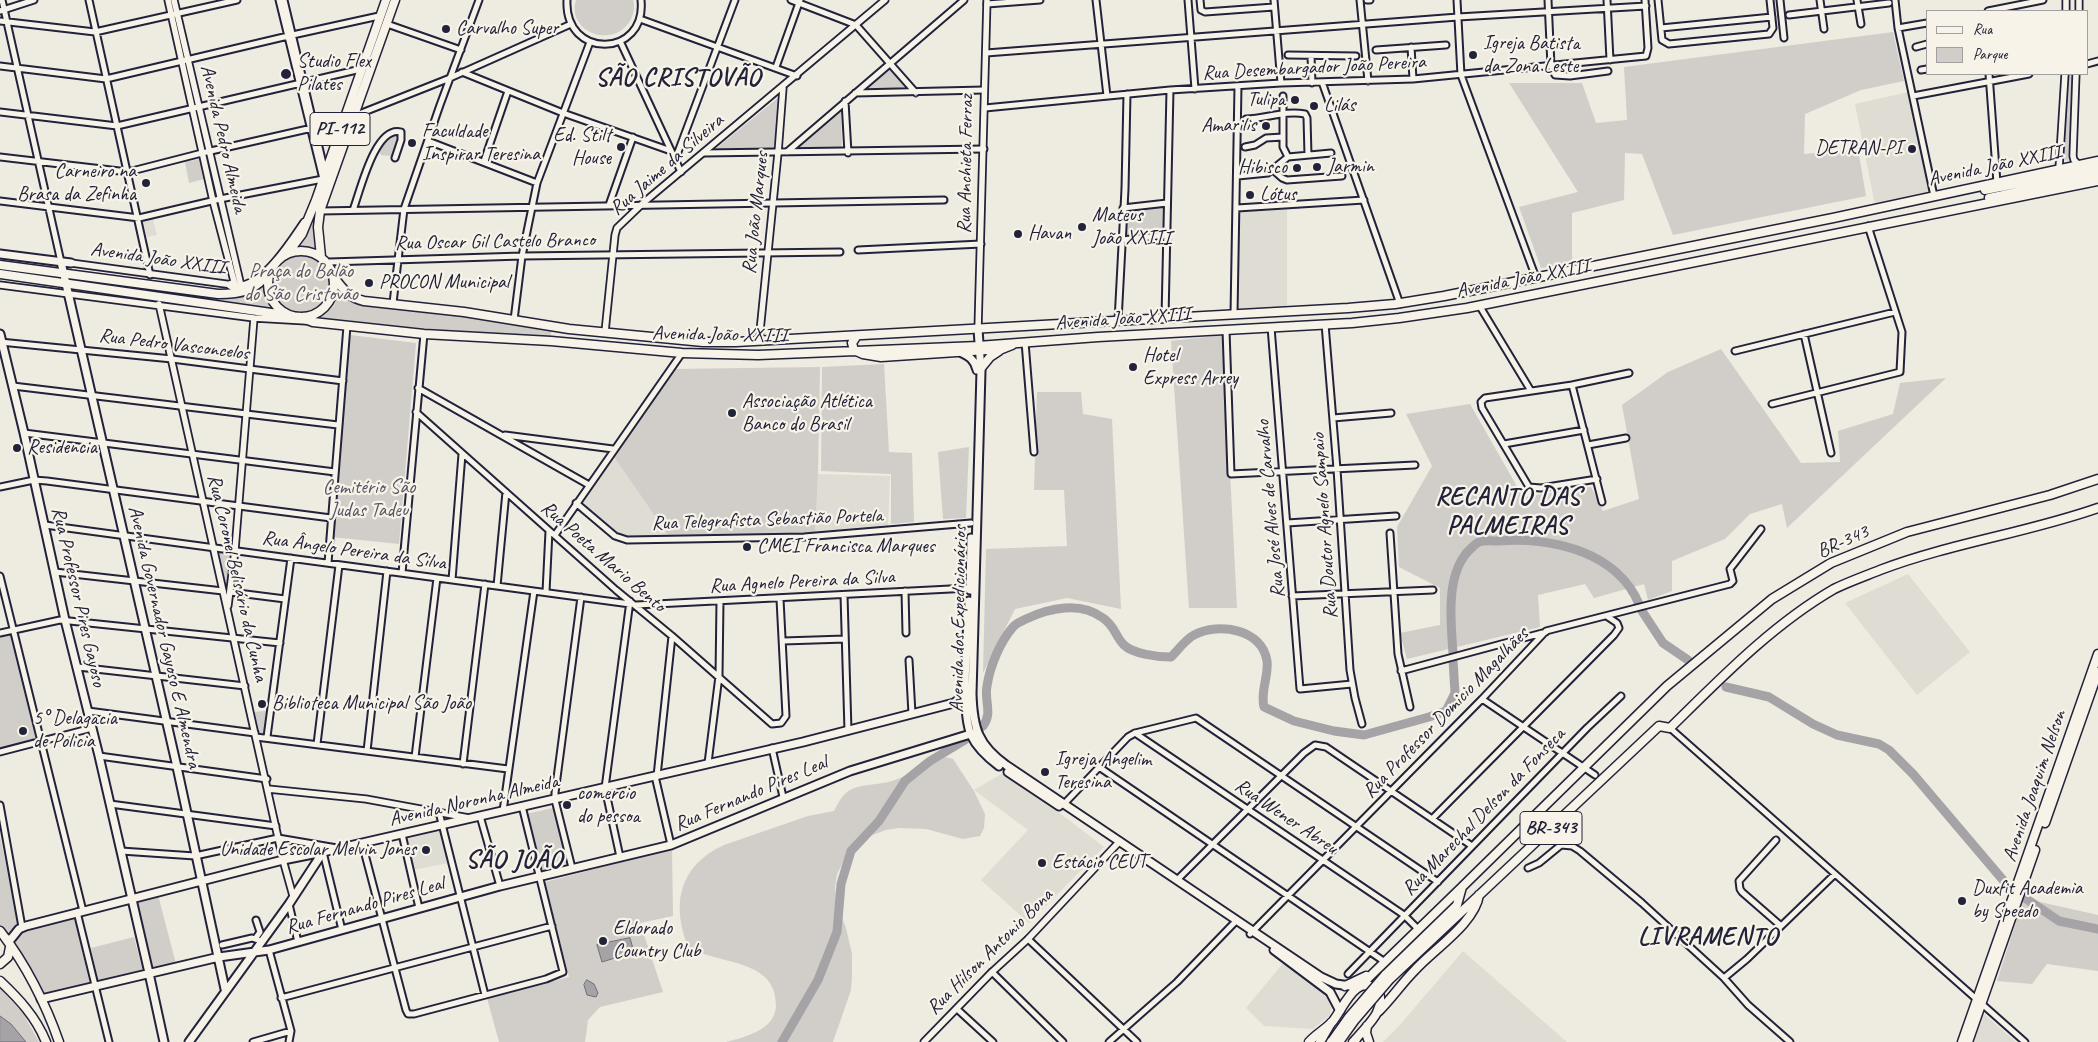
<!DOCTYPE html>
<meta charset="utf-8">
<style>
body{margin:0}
#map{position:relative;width:2098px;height:1042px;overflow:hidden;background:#eeebe1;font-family:Caveat,sans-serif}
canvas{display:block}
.legend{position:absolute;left:1926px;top:10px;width:162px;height:65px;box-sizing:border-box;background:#f7f3e8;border:1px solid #a29fa3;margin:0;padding:6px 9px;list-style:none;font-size:15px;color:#22223b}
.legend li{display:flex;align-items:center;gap:10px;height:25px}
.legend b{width:25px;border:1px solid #a29fa3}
</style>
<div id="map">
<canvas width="2098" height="1042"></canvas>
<ul class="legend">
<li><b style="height:6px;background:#f7f3e8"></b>Rua</li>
<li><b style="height:14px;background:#d1cdc9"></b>Parque</li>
</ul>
</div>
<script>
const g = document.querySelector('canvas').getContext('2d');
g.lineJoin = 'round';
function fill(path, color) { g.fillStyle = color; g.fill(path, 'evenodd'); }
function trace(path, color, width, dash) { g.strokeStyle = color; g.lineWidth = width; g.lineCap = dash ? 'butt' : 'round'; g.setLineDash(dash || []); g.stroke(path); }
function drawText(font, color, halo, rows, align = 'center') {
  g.font = font + ' Caveat,sans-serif'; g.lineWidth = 4.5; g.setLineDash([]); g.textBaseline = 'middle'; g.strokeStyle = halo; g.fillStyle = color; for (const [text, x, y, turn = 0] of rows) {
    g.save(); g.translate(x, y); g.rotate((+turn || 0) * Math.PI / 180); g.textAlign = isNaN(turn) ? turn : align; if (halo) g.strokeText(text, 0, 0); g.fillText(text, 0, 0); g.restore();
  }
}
fill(new Path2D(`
 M1909,92L1932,192L1875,205L1855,104Z
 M1287,209V307L1238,309L1240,212Z
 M153,219L157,235L147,237L143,221Z
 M614,457L668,535L624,537L580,503Z
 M818,474L890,476L888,528L815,534Z
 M1908,574L1970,652L1917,695L1845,603Z
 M1003,773L1048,804L1104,847L1029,923L981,880L1028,830L974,790Z
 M440,829L448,863L413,870L404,837Z
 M1463,951L1567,1042H1383L1399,1026Z
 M1284,962L1315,984L1325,992L1331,1000L1332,1004L1330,1015L1313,1029L1264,1026L1246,1008Z
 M1984,1014L2016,1042H1974Z`), '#dfdcd4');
fill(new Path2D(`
 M576,0H633C635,6 634,13 631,19C615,50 566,33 576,0Z
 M1893,32L1904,81L1861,90L1805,114L1804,154L1858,149L1866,196L1673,235L1642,154L1625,153L1624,200L1572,213V263L1541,268L1519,207L1578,192L1509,83H1582L1596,123L1627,120L1624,67Z
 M889,65L909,90H861Z
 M2067,74H2074L2071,158L2067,161L2064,158Z
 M779,97L774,152L713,151Z
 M841,109L842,151L792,152Z
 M397,134C400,142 397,150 392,156L381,155C377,147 381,142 387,135Z
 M200,159L204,179L189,183L185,162Z
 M1164,207L1163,232L1124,236V212Z
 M314,219L317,251L296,248L308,225Z
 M273 284a28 28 0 1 1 56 0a28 28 0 1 1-56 0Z
 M265,284L267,299L276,312L251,309L203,297V295L244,296Z
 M340,290L345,297L363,304L454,315L552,330L550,337L544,338L407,327L319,317L334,306Z
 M350,335L416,343L399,544L332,537Z
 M1223,335L1237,608H1189L1171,341Z
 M1721,349L1801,463L1840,462L1838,431L1893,414L1900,383L1946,378L1787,528L1782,504L1750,514L1725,539L1672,561V591L1648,600L1644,584L1594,598L1585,584L1538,595L1540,627L1407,659L1400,633L1440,625V588L1399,567L1397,527L1432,466L1406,414L1470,404L1523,497L1591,487L1603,511L1639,499L1622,405L1668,372Z
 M884,364L889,452L912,453L914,522L891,524V474L821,471L822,367Z
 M820,367L818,474L815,534L668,535L614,457L674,369Z
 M1037,392H1081L1083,414L1112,419L1121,609L1067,598L1015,609L983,673L986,549L1067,546L1064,490H1034Z
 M969,447L966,518L943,519L938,452Z
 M215,549L232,552L226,592Z
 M11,635L37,740L0,749V637Z
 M266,711L264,736L257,735L253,712Z
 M945,757L953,759L974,791L985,814L984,828L980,836L963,839L926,829L899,828L886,830L870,836L849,851L837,874L835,887L836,902L846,928L852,954V977L851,990L833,1042H726C745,1037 775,1030 776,1006C777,958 718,965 688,947C671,903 679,866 724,845L808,816L834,811C838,803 842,795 850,790C860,784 880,785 892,781C911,775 927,766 945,757Z
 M553,808L568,865L540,874L526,814Z
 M0,836L18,923L10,934H7L0,926Z
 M283,840L328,846L286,855Z
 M672,849L673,916L640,923L663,992L600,1007L588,1020L585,1042H499L487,998L569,977L545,882Z
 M2025,894L2040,902L2098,915V971L2047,964L2032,984L1997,981Z
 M158,895L176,964L152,970L135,901Z
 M74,917L90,985L41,996L16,945V938L21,930Z
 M134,937L143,972L98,982L91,948Z
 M0,988L24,1015L39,1042H0Z`), '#d1cdc9');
const water = new Path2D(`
 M630,938L634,952L602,962L597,945Z
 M587,980L594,984L598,993L596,997L587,995L584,985Z
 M0,1016L11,1024L26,1042H0Z`);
fill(water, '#a6a3a6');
trace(water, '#716f7b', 1);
trace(new Path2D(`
 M1642,611L1663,643L1688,660
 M1453,653C1451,623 1446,580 1465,555C1467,552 1475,544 1479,542C1484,540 1492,541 1498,541C1538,538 1586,545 1617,573C1627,582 1634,592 1639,604
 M1726,687L1769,697L1813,724L1837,735L1879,744L1889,750L1913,774L2003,880
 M983,726C993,713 984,701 987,686C990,666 1000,642 1013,627C1016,623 1022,621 1026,619C1049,608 1080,601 1103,618C1115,626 1115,636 1124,645C1133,654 1158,657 1171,657C1178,650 1186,639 1194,635C1219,622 1262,629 1267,661C1269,676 1260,691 1264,707L1294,721L1334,731L1364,735L1429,717L1446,711L1455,693L1453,660
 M2025,898L2059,921L2098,929
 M782,1042L818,980L837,932L841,884L851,851L879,821L905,781L930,761L965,740`), '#a6a3a6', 9);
const minor = new Path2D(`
 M2,0L61,262
 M89,0L150,275
 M284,0L325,172
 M567,0C564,60 647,58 641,0
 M791,0L856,25L916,93
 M1096,0L1107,96
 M1188,0L1195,89
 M1200,0L1201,10L1205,12L1274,7
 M1274,0L1281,83
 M1360,0L1368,81
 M1367,0H1370
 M1457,0L1461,75L1536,278
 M1548,0L1551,66L1555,75L1570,76L1608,71
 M1607,0L1610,60
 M1658,0L1662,40L1669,44L1769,34L1773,28L1770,0
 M1780,0L1784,38
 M1820,0L1824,29
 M1857,0L1861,24
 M1895,0L1898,28L1934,196
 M987,4L1040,0
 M0,11L34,0
 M1988,11L2043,0
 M1789,15L1889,3
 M640,19L797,76
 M0,21L95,32L237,0
 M387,24L461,50
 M1661,28L1772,17
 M1898,28L1927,23
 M620,41L681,172
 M1411,47L1413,79
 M1916,47L1927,44
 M1376,50L1446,45
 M986,53L1458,17L1646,6
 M1288,55L1356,56
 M1311,56L1312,83
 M2087,64L2098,61
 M0,66L106,79L288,36L379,16
 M776,67L800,0
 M1921,70L1927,69
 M462,72L563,113L671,151
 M1989,74L1997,183
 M1322,82L1400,304
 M855,93L984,90
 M1283,96V147L1288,157
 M1913,96L2029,74
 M845,101L848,153
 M985,108L1170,90L1281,83L1413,79L1646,56L1648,48L1645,0
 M0,112L117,126L361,69
 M354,116L450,78L571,24
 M1246,119C1265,119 1285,110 1305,114L1307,118L1308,155
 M428,141L537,183
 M1245,147L1255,145L1266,138L1283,137
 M787,152L964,0
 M704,153L984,149
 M0,157L128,172L202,153L343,121
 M675,160L735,0
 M484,161L508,91
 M1273,170L1282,178L1287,180L1342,176
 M1238,176L1268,173L1288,157L1331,153
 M0,201L139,218L220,199L323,179L279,0
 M609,205L633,137
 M1123,208L1167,203
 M1237,208L1364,200
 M353,210C360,192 375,125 401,132V140L395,158
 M320,211L944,200
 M1122,240L1166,235
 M858,250L981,244
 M329,262L522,256L840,252
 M393,303L404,209L440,105L479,0
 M1479,305L1531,391
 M1234,314L1238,86
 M1165,318L1170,90
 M514,320L522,256L537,183L590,42
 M1118,321L1125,189L1127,94
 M1325,324L1337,469L1350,670L1355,698L1362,724
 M1271,327L1300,689L1352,684
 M1226,330L1231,474L1415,465
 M1804,334L1831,453
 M0,342L172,359L343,381
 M1025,342L1034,452
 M1735,351L1895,312
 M1572,385L1602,502
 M13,386L338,425
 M418,388L589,485
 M1772,404L1900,372L1902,332L1868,226
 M416,412L616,590L672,636L772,724L781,723L786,716L780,599
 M1333,418L1391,413
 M24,433L335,472
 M505,435L613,449
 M1504,444L1584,430
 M1588,445L1626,438
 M1597,479L1541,488L1529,487L1482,408L1481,402L1485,398L1572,385L1629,373
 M0,487L34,480L47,481L331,518
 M576,503L615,536L627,540L804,537L971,523
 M1287,523L1396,516
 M45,525L630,604
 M1390,533L1398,654L1410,707
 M555,535L682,353
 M328,563L347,326
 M55,572L223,591
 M402,573L424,334
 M0,576L83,911
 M452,580L462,454
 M497,586L506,492
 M905,591L906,633
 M230,592L285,599
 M546,592L549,531
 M844,595L848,731
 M1292,596L1433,590
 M636,605L970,588
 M0,633L60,620L280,643
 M783,641L845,639
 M909,660L912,714
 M78,667L245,686
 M1401,671L1546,632
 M1482,699L1595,775
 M88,711L255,733
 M1670,728L2025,1042
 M1135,733L1404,915L1418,929
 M256,737L508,769
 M267,737L291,558
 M317,744L339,565
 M772,748L783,797
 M367,751L387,571
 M0,752L92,728
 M99,756L267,779
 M415,757L437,578
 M708,763L719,676L720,601
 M463,764L485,584
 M1099,767L1385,962
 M655,776L671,845
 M657,776L672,636
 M110,804L276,826
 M0,805L22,927
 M1063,805L1128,737L1135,733L1196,718L1438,882
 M503,811L534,591
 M439,812L485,995
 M480,816L500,886
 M1432,819L1614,635L1619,628L1617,623L1608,617
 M1550,829L1565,845
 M402,834L419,908
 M1776,840L1739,881L1740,889L1742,892L1781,926
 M362,843L406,1010L408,1014H414L546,979L563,972L522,806
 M121,851L195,856L278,838L337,848
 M323,852L342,930
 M620,857L605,788L630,601
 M572,868L555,800V793L581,597
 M1528,868L1539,863L1561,845L1572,846L1580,851L1642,903L1724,978L1748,1005L1790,1042
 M1177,880L1304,753L1315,745L1326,747L1472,846
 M289,904L298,942
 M77,912L109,1042
 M1250,934L1482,699L1546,631L1730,584L1733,581L1730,569L1761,529
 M255,939L260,932L256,920
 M1028,939L1137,1042
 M222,945L252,938L261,941
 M269,950L291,1031L289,1042
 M992,972L1063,1042
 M1348,974L1587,728L1621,696
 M1724,978L1747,959L1835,874
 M281,998L552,926
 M957,1009L993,1042
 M253,1042L291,1031
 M1109,1042L1177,982L1237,920`);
const tertiary = new Path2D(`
 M168,0L213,201L235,285
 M174,0L241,286
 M2066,11V0
 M2079,11V0
 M2076,74L2073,156L2074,160L2079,165
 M2059,169L2065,74
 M71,263L233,285
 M0,285L254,318L306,321
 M242,285C266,281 291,241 304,222
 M159,304L283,860L293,896
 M978,329L987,0
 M605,332L615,235L617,228L642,204L885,0
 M759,341L778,153L783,88
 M228,606L235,550L254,318
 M268,789L366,799L469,818
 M924,1042L992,972L1028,939L1120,841`);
const secondary = new Path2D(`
 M0,254L71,263
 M61,262L177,767L225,989
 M978,329L981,371L972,694C973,728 978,745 1006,765L1321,977L1336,984L1350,986
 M0,334L24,433L65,620L99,756L149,973L164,1042
 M960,352C969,356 975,360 977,370
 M970,590L971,538
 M969,601C968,632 960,708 971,735C977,748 987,757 999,766
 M1008,772L1059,806
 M7,939H11L19,929L26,926L283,860L323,852L803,742L954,703L964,696L967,691
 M1274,950L1330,992L1340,1011
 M41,999L219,957L269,950L500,886L671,845L850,771L977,732
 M189,1042L289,904L323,852`);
const primary = new Path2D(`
 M1985,190L2098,168
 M1989,198L2098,175
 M268 284a33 33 0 1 1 66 0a33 33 0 1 1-66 0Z
 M287,254L302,234L316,200L386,0
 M321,257L318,227L320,211L395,0
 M0,265L218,294C241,294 256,291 270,271
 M0,274L292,316
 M333,276C342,288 349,298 364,301L464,312L569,329L703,342H736L1348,308L1395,304L1444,296L1833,218L2098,161
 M231,285L238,288H248
 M300,317L313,322L424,334L551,341L682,353L758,355L978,346L1098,337L1352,323L1399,318L1467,308L2098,181
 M856,337L852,343L854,350L863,354L881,357L1002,349L1012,345
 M981,368L990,357L999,351
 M2045,823L2098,672
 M0,931C25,963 46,1004 59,1042
 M0,964L8,957L10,947
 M0,981C19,999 36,1017 46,1042
 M1367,1026L1366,1033L1369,1042
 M1309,1042C1316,1034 1326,1029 1333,1021C1344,1007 1357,970 1379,992C1385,1012 1367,1025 1356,1039
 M1962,1042L2098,654
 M1968,1042L2035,850`);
const trunk = new Path2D(`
 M1385,975L1457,905L1462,887L1667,686L1772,599L1831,563L1907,532L2050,495L2098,479
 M1390,979L1659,726L1670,728C1721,678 1772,625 1834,589C1848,582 1865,576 1880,570C1951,543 2027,533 2098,508
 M1345,986L1366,976
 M1360,986L1461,888
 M1379,1011C1392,998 1402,983 1415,970C1434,949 1475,923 1479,895
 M1320,1042L1331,1023
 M1353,1042L1356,1039`);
trace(minor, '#22223b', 9);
trace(tertiary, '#22223b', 9);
trace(secondary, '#22223b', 11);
trace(primary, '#22223b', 11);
trace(trunk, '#22223b', 11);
trace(minor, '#f7f3e8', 5);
trace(tertiary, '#f7f3e8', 5.5);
trace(secondary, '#f7f3e8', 7);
trace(primary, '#f7f3e8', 8);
trace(trunk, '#f7f3e8', 8);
const trunkBridge = new Path2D(`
 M1332,1041L1349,1017L1385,975
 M1339,1042L1354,1021L1390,979`);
trace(trunkBridge, '#22223b', 11, []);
trace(trunkBridge, '#f7f3e8', 8);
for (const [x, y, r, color] of [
 [446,29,5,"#22223b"],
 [1473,55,5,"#22223b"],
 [286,74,6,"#22223b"],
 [1295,100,5,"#22223b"],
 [1314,106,5,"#22223b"],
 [1266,126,5,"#22223b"],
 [412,143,5,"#22223b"],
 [621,147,5,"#22223b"],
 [1912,149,5,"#22223b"],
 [1317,167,5,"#22223b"],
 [1297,168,5,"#22223b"],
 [146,183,5,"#22223b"],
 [1250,195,5,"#22223b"],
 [1082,227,5,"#22223b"],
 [1018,234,5,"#22223b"],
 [369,283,5,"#22223b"],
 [1133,367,5,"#22223b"],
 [732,413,5,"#22223b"],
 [17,448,5,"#22223b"],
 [747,547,5,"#22223b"],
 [262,704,5,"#22223b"],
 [23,731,5,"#22223b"],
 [1045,772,5,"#22223b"],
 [567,805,5,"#22223b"],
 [426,850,5,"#22223b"],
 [1042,863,5,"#22223b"],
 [1962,901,5,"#22223b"],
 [603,941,5,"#22223b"]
]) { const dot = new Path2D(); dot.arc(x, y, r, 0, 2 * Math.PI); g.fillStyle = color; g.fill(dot); trace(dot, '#f7f3e8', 2); }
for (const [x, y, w] of [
 [340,129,60],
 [1551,828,62]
]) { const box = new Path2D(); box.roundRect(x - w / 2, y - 16.5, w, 33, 4); g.fillStyle = '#f7f3e8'; g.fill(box); trace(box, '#22223b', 1); }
drawText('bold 19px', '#22223b', null, [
 ["PI-112",340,129],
 ["BR-343",1551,828]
]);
drawText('20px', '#22223b', '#f7f3e8', [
 ["Carvalho Super",456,29],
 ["Igreja Batista",1483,44],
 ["da Zona Leste",1483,67],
 ["Studio Flex",297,62],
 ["Pilates",297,85],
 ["Tulipa",1285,100,"right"],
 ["Lilás",1324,106],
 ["Amarilis",1256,126,"right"],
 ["Faculdade",422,132],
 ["Inspirar Teresina",422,155],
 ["Ed. Stilt",611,136,"right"],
 ["House",611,159,"right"],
 ["DETRAN-PI",1902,149,"right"],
 ["Jarmin",1327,167],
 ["Hibisco",1287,168,"right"],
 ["Carneiro na",136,172,"right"],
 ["Brasa da Zefinha",136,195,"right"],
 ["Lótus",1260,195],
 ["Mateus",1092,216],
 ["João XXIII",1092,239],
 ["Havan",1028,234],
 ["PROCON Municipal",379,283],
 ["Hotel",1143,356],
 ["Express Arrey",1143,379],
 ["Associação Atlética",742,402],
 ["Banco do Brasil",742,425],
 ["Residencia",27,448],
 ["CMEI Francisca Marques",757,547],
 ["Biblioteca Municipal São João",272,704],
 ["5° Delagacia",33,719],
 ["de Policia",33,742],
 ["Igreja Angelim",1055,760],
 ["Teresina",1055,783],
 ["comercio",577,794],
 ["do pessoa",577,817],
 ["Unidade Escolar Melvin Jones",416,850,"right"],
 ["Estácio CEUT",1052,863],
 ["Duxfit Academia",1972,889],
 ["by Speedo",1972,912],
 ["Eldorado",613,929],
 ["Country Club",613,952]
], 'left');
drawText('20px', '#22223b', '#f7f3e8', [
 ["Rua Desembargador João Pereira",1314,68,-3],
 ["Avenida Pedro Almeida",223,139,77],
 ["Rua Anchieta Ferraz",966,164,-89],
 ["Rua Jaime da Silveira",667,165,-41],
 ["Avenida João XXIII",1995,166,-12],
 ["Rua João Marques",756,213,-84],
 ["Rua Oscar Gil Castelo Branco",495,242,-1],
 ["Avenida João XXIII",158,259,8],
 ["Avenida João XXIII",1523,279,-11],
 ["Avenida João XXIII",1123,319,-4],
 ["Avenida João XXIII",720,335,1],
 ["Rua Pedro Vasconcelos",174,345,7],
 ["Rua José Alves de Carvalho",1271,509,-95],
 ["Rua Telegrafista Sebastião Portela",767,520,-2],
 ["Rua Doutor Agnelo Sampaio",1325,526,-94],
 ["BR-343",1843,542,-24],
 ["Rua Ângelo Pereira da Silva",354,551,8],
 ["Rua Poeta Mario Bento",603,557,41],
 ["Rua Coronel Belisário da Cunha",237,578,77],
 ["Rua Agnelo Pereira da Silva",802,582,-3],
 ["Rua Professor Pires Gayoso",78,597,77],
 ["Avenida dos Expedicionários",959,619,-89],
 ["Avenida Governador Gayoso E Almendra",164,637,77],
 ["Rua Professor Domicio Magalhães",1446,713,-46],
 ["Avenida Joaquim Nelson",2035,786,-71],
 ["Rua Fernando Pires Leal",751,794,-23],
 ["Avenida Noronha Almeida",474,801,-13],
 ["Rua Marechal Delson da Fonseca",1484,812,-46],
 ["Rua Wener Abreu",1286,817,34],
 ["Rua Fernando Pires Leal",365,906,-16],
 ["Rua Hilson Antonio Bona",990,952,-45]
]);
drawText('20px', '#575566', '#f7f3e8', [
 ["Praça do Balão",301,272],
 ["do São Cristovão",301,295],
 ["Cemitério São",369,488],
 ["Judas Tadeu",369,511]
]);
g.letterSpacing = '1px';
drawText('bold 25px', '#22223b', '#f7f3e8', [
 ["SÃO CRISTOVÃO",678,78],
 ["RECANTO DAS",1508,497],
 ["PALMEIRAS",1508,526],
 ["SÃO JOÃO",514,860],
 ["LIVRAMENTO",1708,937]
]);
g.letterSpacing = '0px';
</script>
